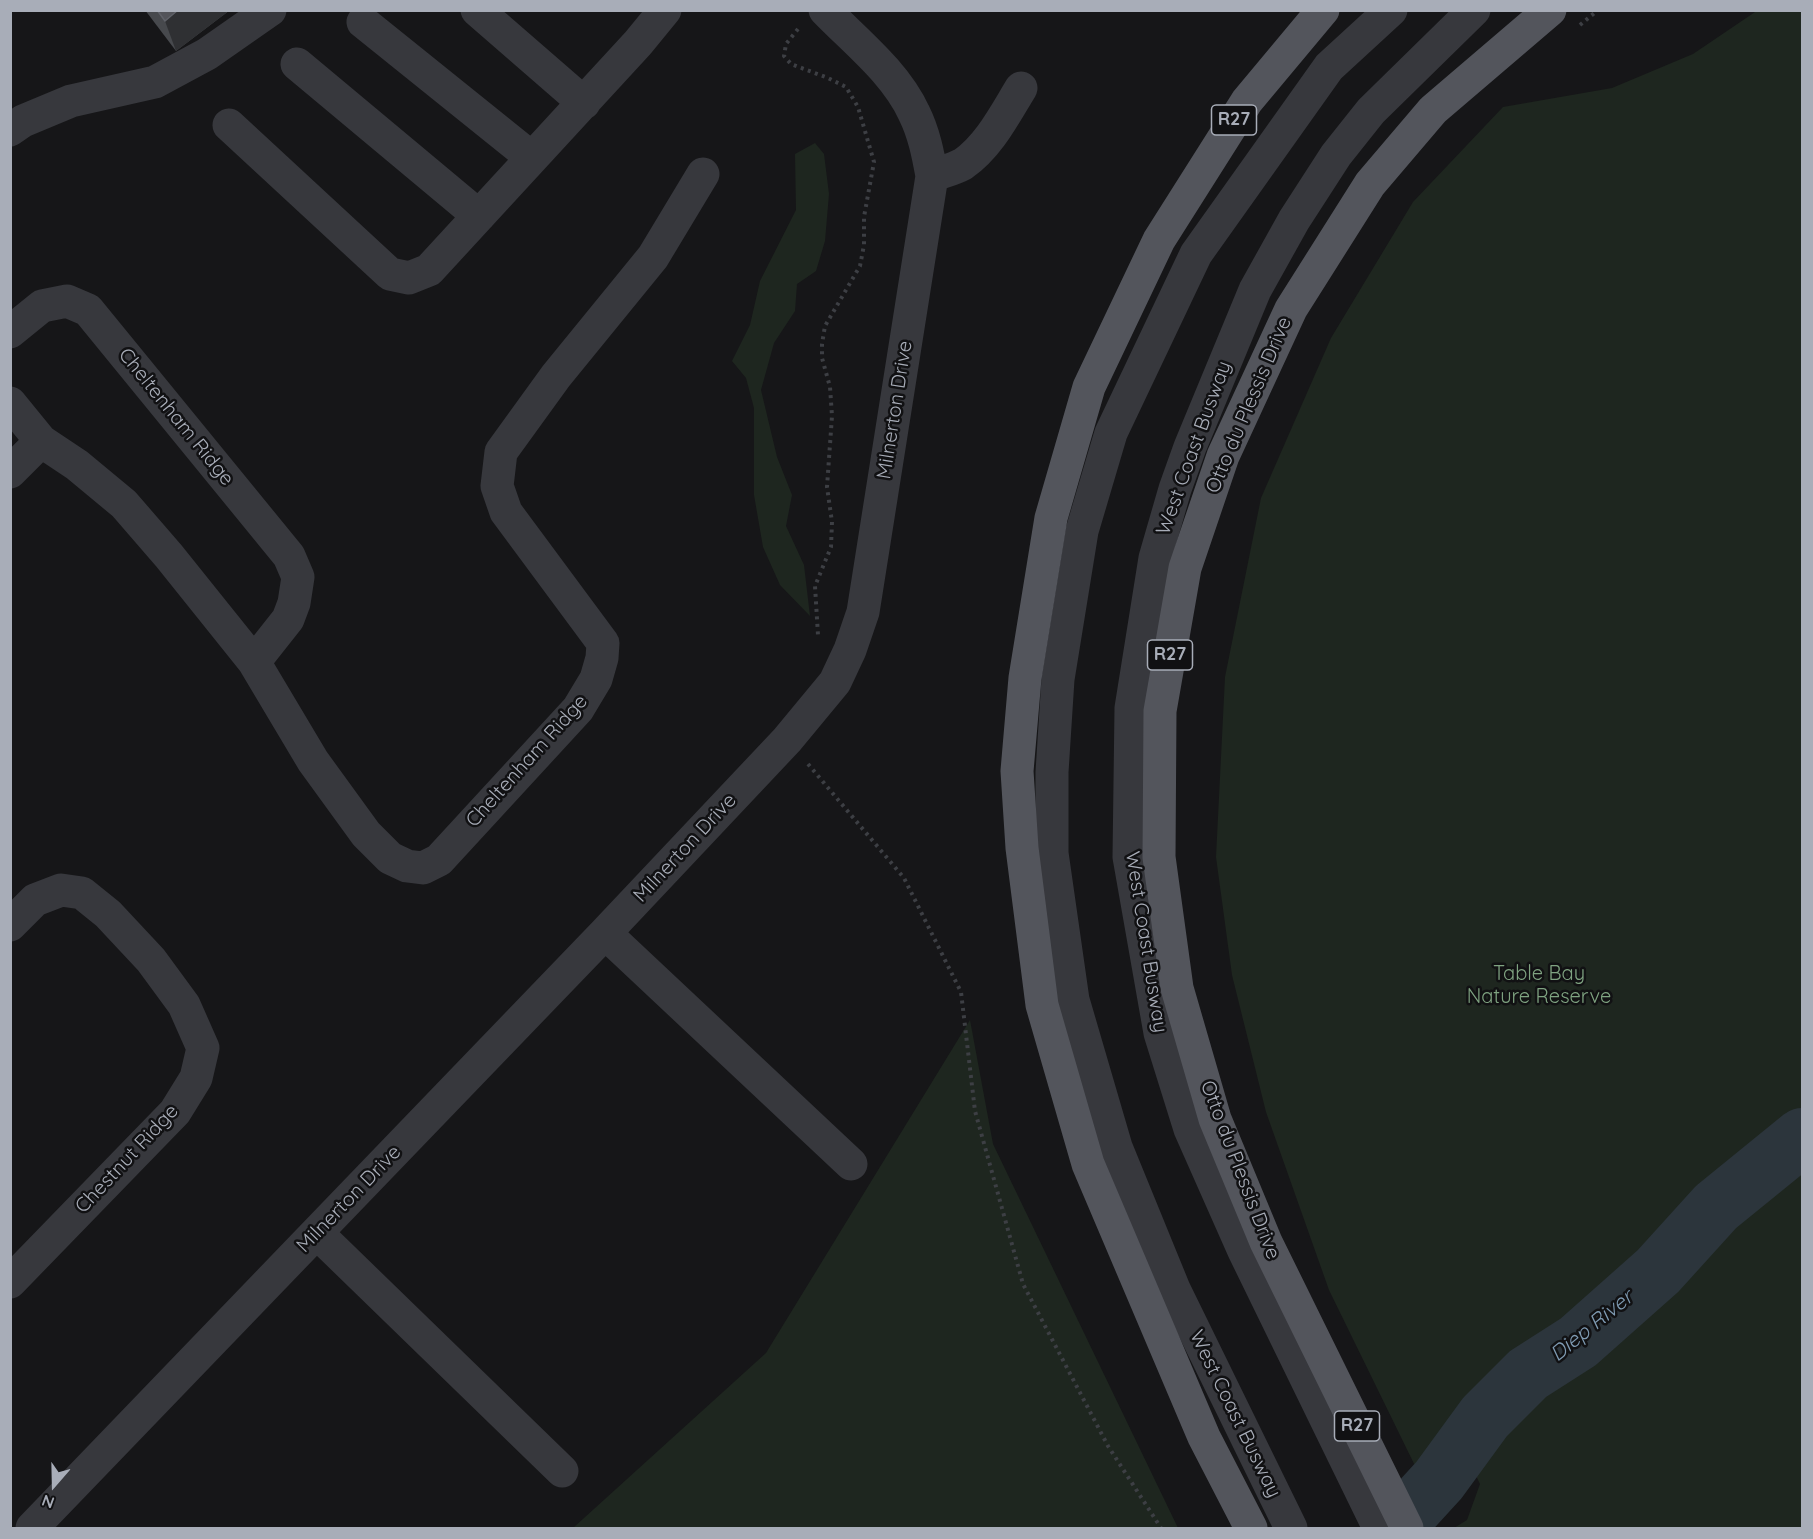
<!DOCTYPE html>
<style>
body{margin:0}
#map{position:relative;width:1813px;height:1539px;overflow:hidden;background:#161618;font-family:Quicksand,sans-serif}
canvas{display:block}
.frame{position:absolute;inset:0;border:12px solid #a8adb8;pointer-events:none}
.north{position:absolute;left:24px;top:1455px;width:60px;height:60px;-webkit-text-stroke:4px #111113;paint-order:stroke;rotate:200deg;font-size:16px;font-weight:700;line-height:24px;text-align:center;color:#a8adb8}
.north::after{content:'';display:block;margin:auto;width:21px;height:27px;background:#a8adb8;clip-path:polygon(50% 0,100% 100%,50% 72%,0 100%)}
</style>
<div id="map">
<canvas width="1813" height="1539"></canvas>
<div class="frame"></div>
<div class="north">N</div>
</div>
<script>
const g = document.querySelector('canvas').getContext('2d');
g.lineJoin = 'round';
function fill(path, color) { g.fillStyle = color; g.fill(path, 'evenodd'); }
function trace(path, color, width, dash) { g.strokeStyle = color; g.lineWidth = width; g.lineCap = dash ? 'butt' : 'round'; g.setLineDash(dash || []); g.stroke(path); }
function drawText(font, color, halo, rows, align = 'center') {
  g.font = font + ' Quicksand,sans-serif'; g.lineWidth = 5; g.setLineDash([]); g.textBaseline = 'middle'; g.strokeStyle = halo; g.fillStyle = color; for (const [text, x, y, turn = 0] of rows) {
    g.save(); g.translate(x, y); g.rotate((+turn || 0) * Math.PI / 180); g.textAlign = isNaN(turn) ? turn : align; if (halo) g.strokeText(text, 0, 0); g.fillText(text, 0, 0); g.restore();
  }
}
fill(new Path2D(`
 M1758,10L1802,11V1528H1454L1467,1520L1480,1484L1453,1429L1420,1476L1329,1290L1266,1112L1232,975L1216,857L1225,677L1261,498L1331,338L1413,202L1503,107L1612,88L1693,54Z
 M815,143L824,154L829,194L825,241L816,271L797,284L795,311L774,343L761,390L777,457L792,495L786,526L804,565L810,616L780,585L763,547L754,495V408L746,378L732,361L750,325L760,281L796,210L795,154Z
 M970,1020L993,1144L1178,1528H573L766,1353Z`), '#1e261f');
trace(new Path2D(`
 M1395,1528L1439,1480L1485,1417L1528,1374L1578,1342L1658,1271L1716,1207L1802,1137`), '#2c353c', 58);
trace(new Path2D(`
 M1580,25L1598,10
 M798,29L786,44L784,56L791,64L828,78L846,87L858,107L874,162L864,217V245L860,266L825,326L822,344V358L830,387L832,416L827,487L832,522L831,547L815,586L818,635
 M808,764L904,878L961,992L975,1111L1023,1284L1108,1446L1161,1528`), '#3d3f44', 4, [3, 4.5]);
trace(new Path2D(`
 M477,10L584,103
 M363,22L532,158
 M297,64L479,216
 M229,125L390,274L409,278L429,270L638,43L665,10
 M10,130L23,121L71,101L155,82L207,54L270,10
 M932,176C942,172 954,169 963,164C989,146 1005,114 1021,88
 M10,332L42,306L67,301L88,310L289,556L298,577L294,603L288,619L254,662
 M10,403L41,441L77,465L124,504L169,556L254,662L313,761L366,834L390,858L407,866L423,868L439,860L578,709L596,679L602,658L603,643L506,512L497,486L501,452L556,376L653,257L703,174
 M10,472L41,441
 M10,925L35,900L61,890L82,893L108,914L151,960L184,1005L203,1048L196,1078L175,1112L10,1282
 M605,933L851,1164
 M317,1233L562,1471
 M32,1528L605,933L787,740L835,682L850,650L863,612L932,176C928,154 924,133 914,113C895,72 856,42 825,10
 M1291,1528L1174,1289L1116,1147L1073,1000L1052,853V772L1058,679L1082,531L1111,433L1196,254L1329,67L1391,10
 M1379,1528L1244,1251L1190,1129L1160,1033L1129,857L1131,708L1155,558L1175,489L1190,447L1255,290L1294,220L1336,155L1371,111L1474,10`), '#37383d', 33);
trace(new Path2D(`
 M1251,1528L1204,1437L1088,1164L1042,1005L1022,848L1017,771L1025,678L1051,518L1089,387L1159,240L1247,101L1323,10
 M1407,1528L1266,1242L1215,1119L1177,988L1159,857L1160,711L1185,568L1223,456L1291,309L1370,184L1433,110L1550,10`), '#53555c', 33);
fill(new Path2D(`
 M145,10H230L176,51Z`), '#47494d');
fill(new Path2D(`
 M178,10H230L176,51L165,21Z`), '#2f3033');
const building = new Path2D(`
 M157,10H178L165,21Z`);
fill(building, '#525359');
trace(building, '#5f6168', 1.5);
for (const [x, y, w] of [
 [1234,120,45],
 [1170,655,45],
 [1357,1426,45]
]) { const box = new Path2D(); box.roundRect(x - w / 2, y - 15, w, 30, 4.5); g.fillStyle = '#111113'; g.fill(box); trace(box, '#a8adb8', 1.5); }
drawText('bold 18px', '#a8adb8', null, [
 ["R27",1234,120],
 ["R27",1170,655],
 ["R27",1357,1426]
]);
drawText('20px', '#a8adb8', '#111113', [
 ["Otto du Plessis Drive",1249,405,-67],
 ["Milnerton Drive",895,410,-81],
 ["Cheltenham Ridge",176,417,51],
 ["West Coast Busway",1194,448,-70],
 ["Cheltenham Ridge",527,761,-48],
 ["Milnerton Drive",685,848,-47],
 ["West Coast Busway",1146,942,81],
 ["Chestnut Ridge",127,1159,-47],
 ["Otto du Plessis Drive",1240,1170,69],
 ["Milnerton Drive",349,1199,-46],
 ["West Coast Busway",1235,1414,64]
]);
drawText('20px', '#7fa381', '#111113', [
 ["Table Bay",1539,974],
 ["Nature Reserve",1539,997]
]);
drawText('italic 21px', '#7f9bb3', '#111113', [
 ["Diep River",1592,1326,-39]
]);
</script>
